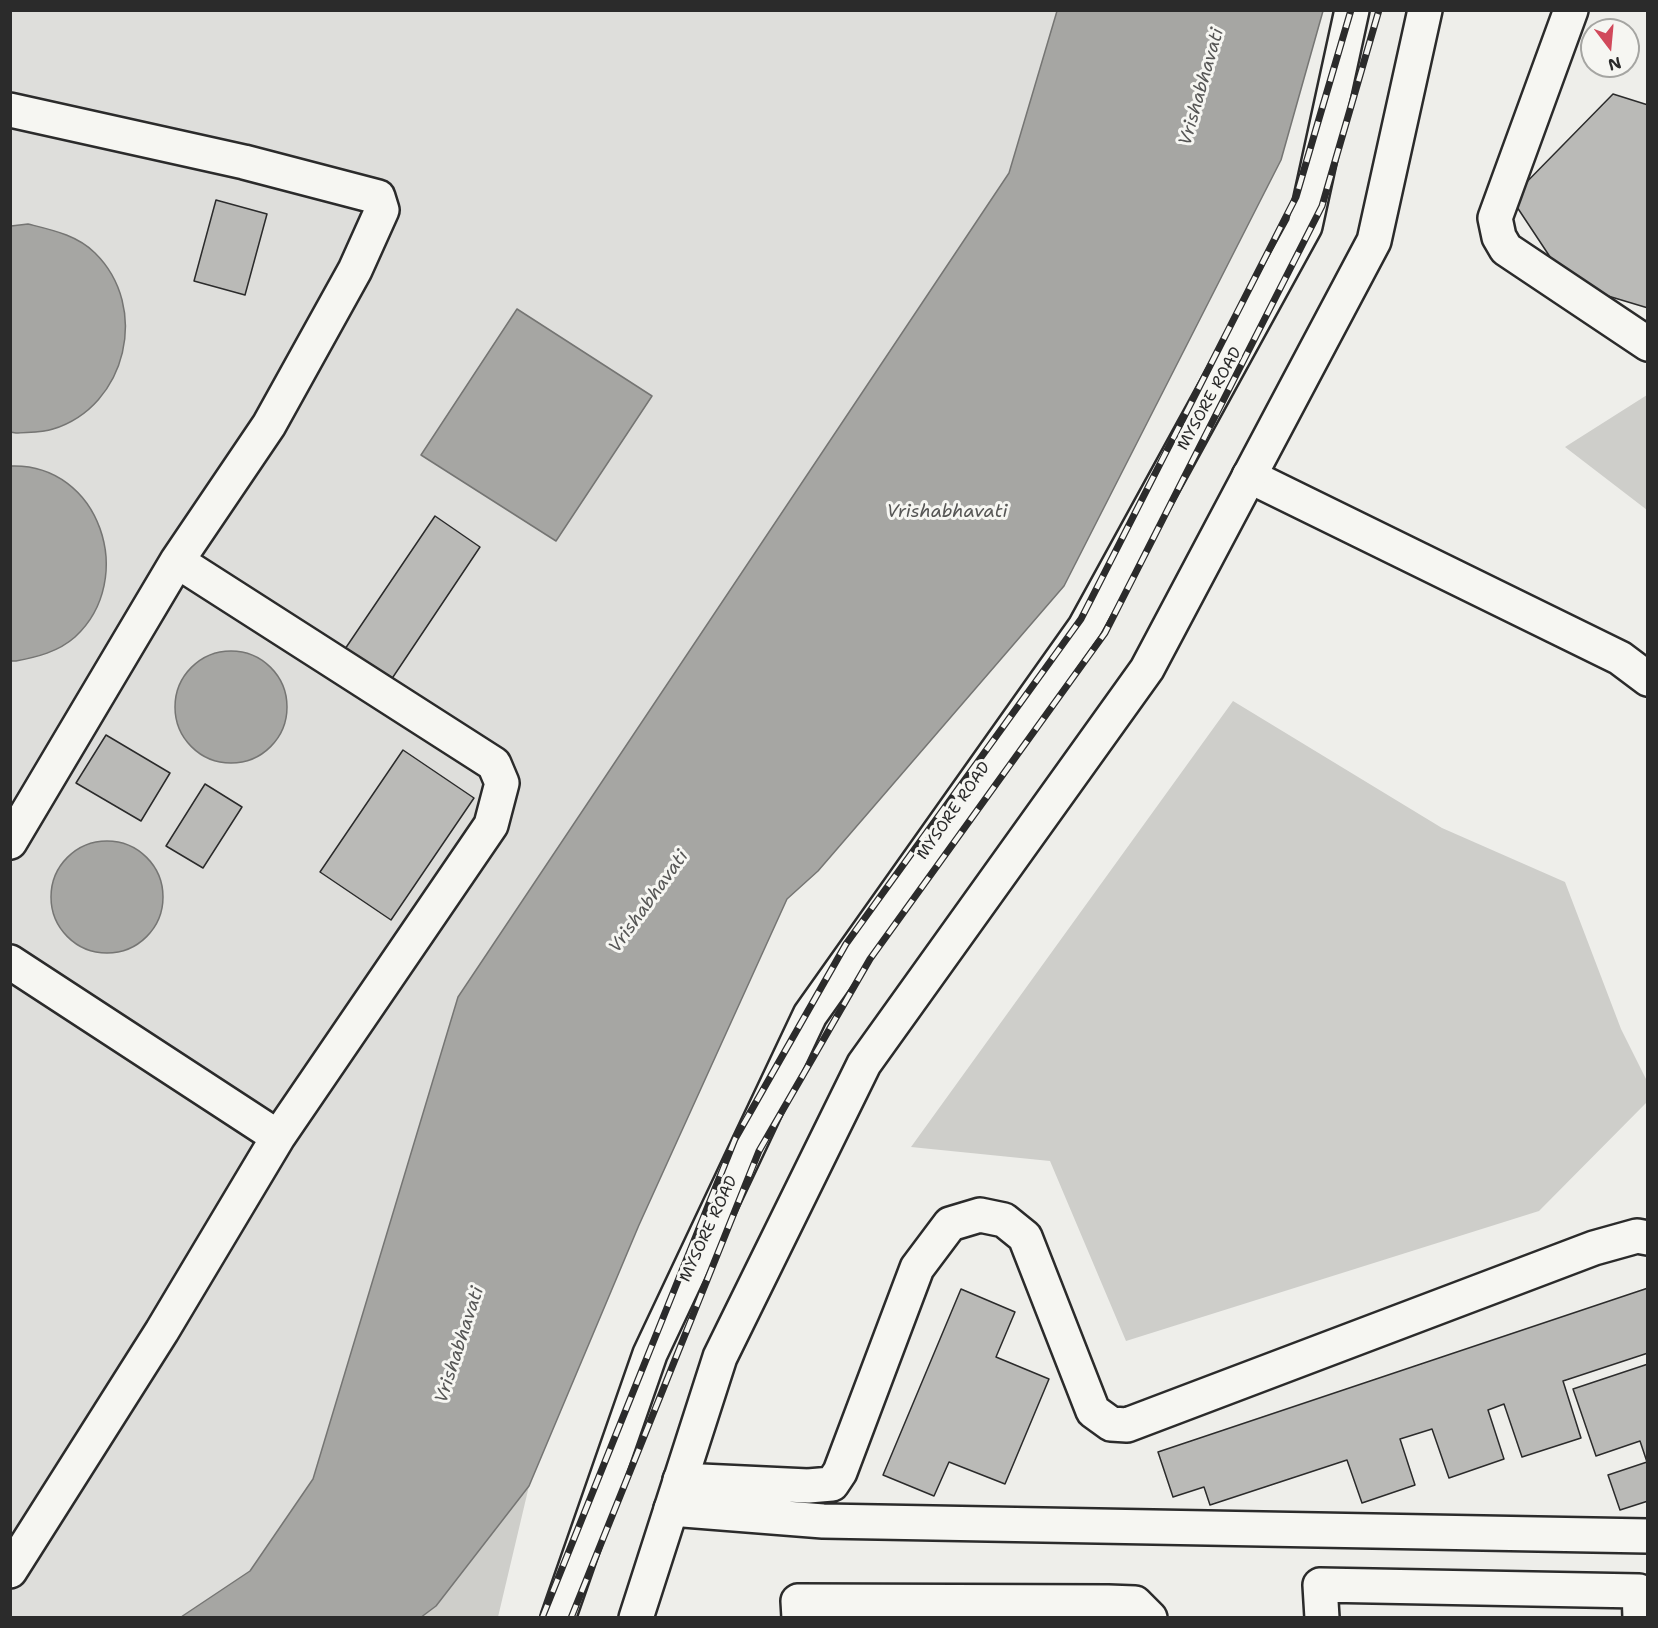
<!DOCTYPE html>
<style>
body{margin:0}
#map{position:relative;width:1658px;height:1628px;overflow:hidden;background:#eeeeea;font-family:"Shantell Sans",sans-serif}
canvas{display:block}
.frame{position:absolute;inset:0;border:12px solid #2b2b2b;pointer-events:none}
.north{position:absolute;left:1580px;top:18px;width:60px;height:60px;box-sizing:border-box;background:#f6f6f2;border:2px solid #a5a5a2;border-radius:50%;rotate:164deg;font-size:16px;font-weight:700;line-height:24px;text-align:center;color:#2b2b2b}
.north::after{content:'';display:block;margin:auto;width:21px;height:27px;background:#d1495b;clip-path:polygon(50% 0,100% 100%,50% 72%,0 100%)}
</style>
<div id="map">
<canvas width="1658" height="1628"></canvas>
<div class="frame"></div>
<div class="north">N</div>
</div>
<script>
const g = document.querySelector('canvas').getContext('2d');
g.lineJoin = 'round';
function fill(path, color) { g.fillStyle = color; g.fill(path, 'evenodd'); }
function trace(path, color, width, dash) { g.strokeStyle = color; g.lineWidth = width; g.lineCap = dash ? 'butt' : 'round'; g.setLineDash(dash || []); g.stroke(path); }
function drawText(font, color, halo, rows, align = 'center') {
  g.font = font + ' "Shantell Sans",sans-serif'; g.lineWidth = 6; g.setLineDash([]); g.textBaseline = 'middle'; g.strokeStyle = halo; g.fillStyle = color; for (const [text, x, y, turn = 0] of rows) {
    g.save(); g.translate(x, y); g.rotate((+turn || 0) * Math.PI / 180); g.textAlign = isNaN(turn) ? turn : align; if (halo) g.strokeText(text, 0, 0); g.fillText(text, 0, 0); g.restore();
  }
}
fill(new Path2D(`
 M11,11H1057L1009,173L458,997L313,1479L250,1571L181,1617L11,1618Z`), '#dededb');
fill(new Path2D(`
 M1647,395V510L1565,447Z
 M1233,701L1442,828L1565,882L1621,1029L1647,1081V1102L1539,1211L1126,1341L1050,1161L911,1147Z
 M529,1486L498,1617L420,1618L436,1606Z`), '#cececa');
const water = new Path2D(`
 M1057,11H1323L1281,160L1064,586L818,871L787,899L639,1225L529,1486L436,1606L420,1618L181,1617L250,1571L313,1479L458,997L1009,173Z
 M28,224C52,230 77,235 95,253C150,307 127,406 53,429C42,433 28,432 16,433L10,432L11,226Z
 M517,309L652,396L556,541L421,455Z
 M11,466C100,463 138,579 75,637C58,652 37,657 16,661H10Z
 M175 707a56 56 0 1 1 112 0a56 56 0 1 1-112 0Z
 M51 897a56 56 0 1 1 112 0a56 56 0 1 1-112 0Z`);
fill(water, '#a6a6a3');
trace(water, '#757573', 1.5);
const building = new Path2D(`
 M1613,94L1648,105V308L1568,284L1511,198Z
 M216,200L267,214L245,295L194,281Z
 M435,516L480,547L391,680L345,649Z
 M106,735L170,773L141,821L76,783Z
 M403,750L474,798L391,920L320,872Z
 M205,784L242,807L203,868L166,846Z
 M1648,1288V1353L1563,1381L1581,1438L1522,1457L1504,1404L1488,1410L1504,1459L1449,1478L1432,1429L1400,1439L1415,1485L1362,1503L1347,1460L1210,1505L1204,1487L1173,1497L1158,1452Z
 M961,1289L1015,1312L996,1357L1049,1379L1005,1484L949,1462L934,1496L883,1475Z
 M1648,1364V1501L1620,1510L1608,1475L1647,1462L1640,1441L1596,1456L1573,1389Z`);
fill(building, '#babab7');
trace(building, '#2b2b2b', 1.5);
const minor = new Path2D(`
 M1571,10L1495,218L1499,237L1506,249L1648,344
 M10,110L244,162L378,197L382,210L355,270L269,425L177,561L10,842
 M1249,476L1620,658L1648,679
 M10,962L278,1137
 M680,1480L808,1486L832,1484L840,1472L917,1268L950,1224L980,1215L1004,1220L1025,1237L1093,1411L1111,1424L1127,1425L1594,1248L1637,1236L1648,1238
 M671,1509L823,1521L1648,1536
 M10,1571L162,1331L278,1137L491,825L502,783L494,764L177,561
 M799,1618L798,1601L1108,1602L1135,1603L1150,1618
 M1322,1618L1320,1585L1639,1591L1640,1618`);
const highway = new Path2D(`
 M558,1618L650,1354L810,1015L1085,627L1305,226L1352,10
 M636,1618L720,1357L864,1064L1147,669L1374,241L1425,10`);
trace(minor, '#2b2b2b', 38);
trace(highway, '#2b2b2b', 38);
trace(minor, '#f6f6f2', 33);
trace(highway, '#f6f6f2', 33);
const rail = new Path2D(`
 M542,1618L735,1139L846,944L1081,619L1296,197L1351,10
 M571,1618L759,1151L870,959L1105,633L1322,206L1379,10`);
trace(rail, '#2b2b2b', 7);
trace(rail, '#f6f6f2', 4.5, [14]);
drawText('16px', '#2b2b2b', '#f6f6f2', [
 ["MYSORE ROAD",1210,399,-61],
 ["MYSORE ROAD",954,811,-55],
 ["MYSORE ROAD",709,1229,-65]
]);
drawText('italic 18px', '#565655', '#f6f6f2', [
 ["Vrishabhavati",1202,87,-74],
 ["Vrishabhavati",947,512],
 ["Vrishabhavati",649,902,-54],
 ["Vrishabhavati",460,1345,-72]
]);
</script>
